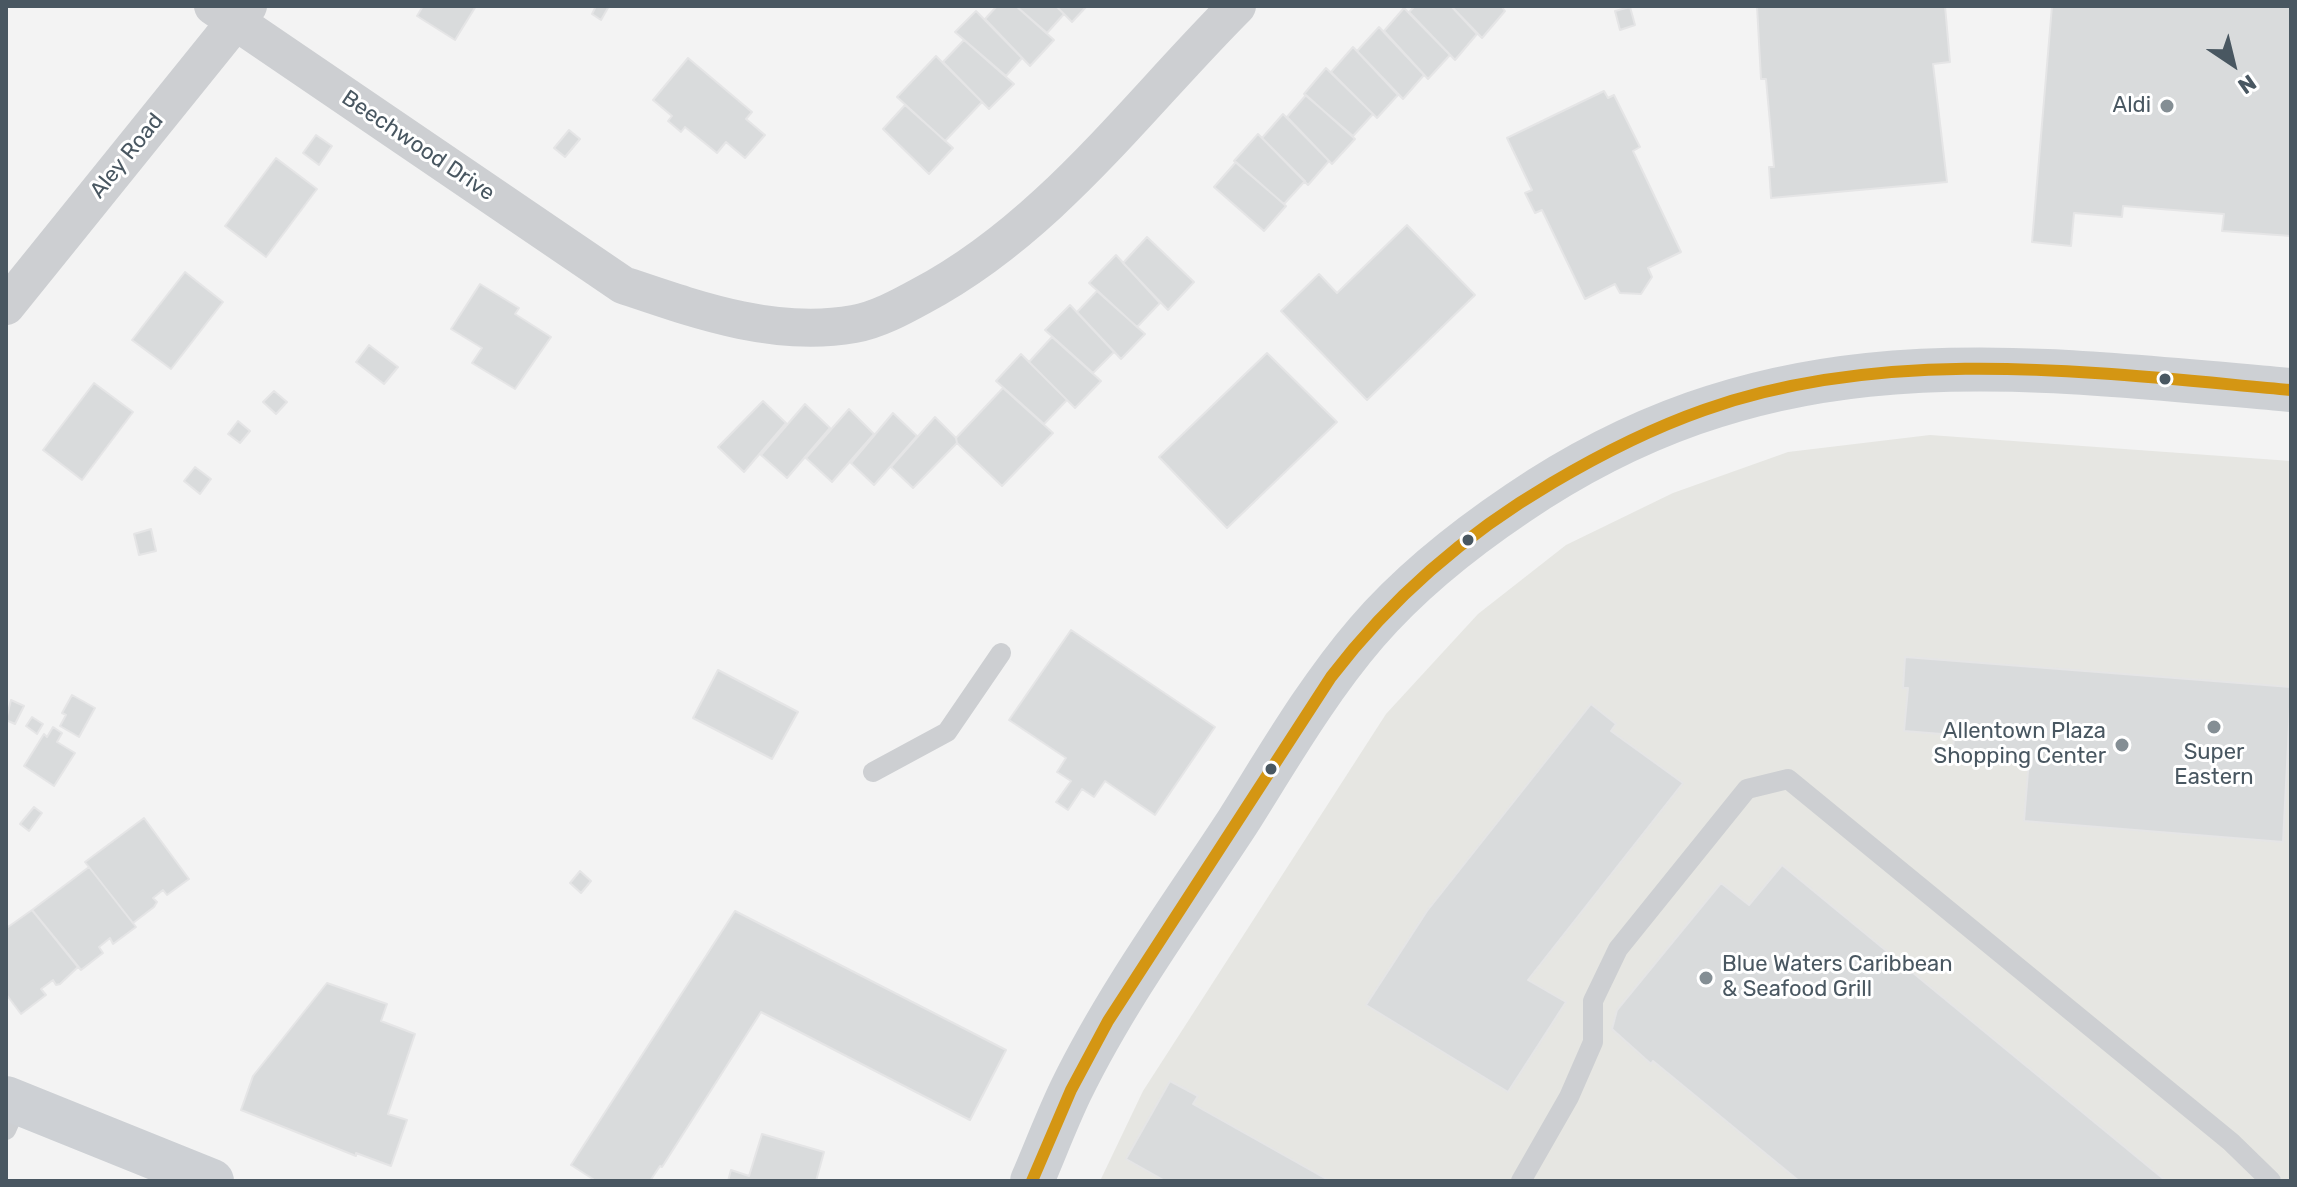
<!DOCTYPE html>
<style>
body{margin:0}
#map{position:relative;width:2297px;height:1187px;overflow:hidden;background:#f3f3f3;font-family:Rubik,sans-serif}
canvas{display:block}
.frame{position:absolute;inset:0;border:8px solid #495761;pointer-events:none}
.north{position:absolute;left:2193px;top:24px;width:80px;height:80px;-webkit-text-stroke:6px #fff;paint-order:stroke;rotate:145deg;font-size:22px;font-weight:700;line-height:32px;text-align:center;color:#495761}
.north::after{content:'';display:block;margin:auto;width:28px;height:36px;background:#495761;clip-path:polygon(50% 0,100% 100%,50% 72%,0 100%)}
</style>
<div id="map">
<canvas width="2297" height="1187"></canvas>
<div class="frame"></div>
<div class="north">N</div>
</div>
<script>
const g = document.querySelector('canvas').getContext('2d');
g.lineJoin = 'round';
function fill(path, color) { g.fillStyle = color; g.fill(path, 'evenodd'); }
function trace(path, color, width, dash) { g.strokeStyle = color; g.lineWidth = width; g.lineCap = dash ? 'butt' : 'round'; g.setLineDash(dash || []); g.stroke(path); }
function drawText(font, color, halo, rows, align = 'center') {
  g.font = font + ' Rubik,sans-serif'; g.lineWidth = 6; g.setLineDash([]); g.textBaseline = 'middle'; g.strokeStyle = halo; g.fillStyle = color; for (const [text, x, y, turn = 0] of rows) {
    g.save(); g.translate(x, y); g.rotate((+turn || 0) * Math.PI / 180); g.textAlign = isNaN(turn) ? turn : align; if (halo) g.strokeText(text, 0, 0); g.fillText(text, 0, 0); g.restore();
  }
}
fill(new Path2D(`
 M1930,435L2291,461V1181H1100L1143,1091L1386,714L1478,614L1566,545L1673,493L1788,452Z`), '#e6e6e2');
const building = new Path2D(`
 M423,6H476L455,40L417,16Z
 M596,6H609L601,20L592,14Z
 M997,6H1016L1054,40L1030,66L985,19Z
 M1016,6H1056L1064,14L1047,33Z
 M1056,6H1087L1072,22Z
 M1415,6H1451L1477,34L1455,60L1409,12Z
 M1451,6H1501L1505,11L1482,38Z
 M1757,6H1945L1950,62L1933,64L1947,182L1771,198L1769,167H1774L1766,79H1761Z
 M2052,6H2291V236L2222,231L2224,214L2123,206L2122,217L2074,213L2071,246L2032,242Z
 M1630,7L1635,25L1620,30L1615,11Z
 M1404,8L1450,55L1428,79L1384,31Z
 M976,11L1022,58L1006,76L955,32Z
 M1379,27L1424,75L1403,99L1357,51Z
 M964,40L1014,84L989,109L943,62Z
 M1353,47L1398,95L1377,118L1331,72Z
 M936,56L982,102L945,141L897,97Z
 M688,58L752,112L746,119L765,135L745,158L726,142L717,153L685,127L681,132L668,121L672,116L653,100Z
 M1326,68L1373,114L1353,136L1304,94Z
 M1604,91L1608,98L1614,95L1640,147L1633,151L1681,252L1648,268L1652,277L1641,294L1620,293L1615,284L1585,299L1542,210L1535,213L1525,193L1532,190L1507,138Z
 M1306,95L1355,139L1332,164L1287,117Z
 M905,105L953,148L929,174L883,129Z
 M1283,114L1329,161L1308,185L1262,138Z
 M569,130L580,139L565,157L554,148Z
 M1258,134L1305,181L1284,204L1234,161Z
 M316,135L332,146L319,165L303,153Z
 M276,158L317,189L266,257L225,226Z
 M1236,162L1286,206L1264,231L1214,187Z
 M1407,225L1475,295L1367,400L1281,311L1319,274L1337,293Z
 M1147,237L1194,282L1168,310L1123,263Z
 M1116,255L1160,303L1137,327L1089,283Z
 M185,272L223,302L171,369L132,340Z
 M480,284L519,308L515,314L551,337L515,389L472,363L482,348L451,329Z
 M1097,291L1145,334L1121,359L1077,312Z
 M1070,305L1114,352L1093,373L1045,330Z
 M1052,337L1101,381L1075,408L1029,362Z
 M369,345L398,367L384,384L356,362Z
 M1267,353L1337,422L1227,528L1159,457Z
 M1021,354L1067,400L1044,424L996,381Z
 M94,383L133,412L82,480L43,450Z
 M1003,388L1053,433L1002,486L957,443L956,438Z
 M274,391L287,402L276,414L263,402Z
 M763,401L786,423L744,472L718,447Z
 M805,404L830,428L787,478L761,455Z
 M849,409L874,434L832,482L806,458Z
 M893,413L917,436L874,485L851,463Z
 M935,417L956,438L957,443L913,488L891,467Z
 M238,421L250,431L240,443L228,434Z
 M195,467L211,479L200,494L184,481Z
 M151,529L156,551L139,555L134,534Z
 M1071,630L1215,727L1155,815L1105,781L1094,797L1082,789L1068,810L1056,802L1071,781L1057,772L1066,758L1009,720Z
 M1905,657L2291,687L2283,842L2024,821L2029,759L1953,753L1954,735L1904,731L1908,688H1903Z
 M718,670L798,712L772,759L693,718Z
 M72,695L95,708L79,737L60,726L66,715L62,713Z
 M11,700L24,706L15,724L6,720Z
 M1591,704L1616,724L1611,731L1683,783L1528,980L1566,1002L1508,1092L1366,1005L1427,911Z
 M32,717L43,724L37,734L26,726Z
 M53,727L62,733L57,742L75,753L54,786L24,766L44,734L47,737Z
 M34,807L42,813L29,831L20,824Z
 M144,818L189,879L167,895L163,890L153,898L157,902L154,907L133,923L85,862Z
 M1782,865L2166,1181H1799L1653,1061L1651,1064L1612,1029L1617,1010L1721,883L1749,905Z
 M89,867L136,927L113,944L110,938L99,947L103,953L81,970L32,910Z
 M580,871L591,881L581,893L570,883Z
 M32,910L78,967L60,984L56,985L53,980L41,989L46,995L21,1014L6,994V924L8,927Z
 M735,911L1006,1050L970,1120L761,1012L662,1167L660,1166L650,1181H596L571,1165Z
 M327,983L387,1004L381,1021L415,1034L388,1114L407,1120L391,1166L356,1153V1156L241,1110L253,1076Z
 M1170,1081L1198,1096L1193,1104L1330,1181H1165L1126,1159Z
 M762,1134L824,1152L816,1181H728L731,1170L749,1176Z`);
fill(building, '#d9dbdc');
trace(building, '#e5e5e6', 2);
trace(new Path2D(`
 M873,772L947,732L1001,653
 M6,1130L18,1103
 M1521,1181L1569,1097L1593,1042V1001L1618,949L1747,789L1788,779L2231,1142L2271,1181`), '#cdcfd2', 20);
trace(new Path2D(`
 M213,6L623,285C697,310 775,338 854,324C877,320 901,307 921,296C1049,228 1136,107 1237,6
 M6,306L248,6`), '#cdcfd2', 38);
trace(new Path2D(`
 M6,1098L212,1181
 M1032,1181C1045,1151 1057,1119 1071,1090C1117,996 1180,910 1237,823C1278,758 1317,690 1367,632C1411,581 1463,540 1518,503C1772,331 2003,365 2291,390`), '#cdd0d4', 44);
trace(new Path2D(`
 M1032,1181L1071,1090L1108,1021L1331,677C1392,597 1465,534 1552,483C1601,454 1650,429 1704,410C1890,344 2099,373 2291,390`), '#d49613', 12);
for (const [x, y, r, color] of [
 [2167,106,8,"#848e94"],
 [2165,379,7,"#495761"],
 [1468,540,7,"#495761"],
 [2214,727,8,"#848e94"],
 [2122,745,8,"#848e94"],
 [1271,769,7,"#495761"],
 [1706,978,8,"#848e94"]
]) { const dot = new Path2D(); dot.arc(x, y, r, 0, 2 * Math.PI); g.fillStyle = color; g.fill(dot); trace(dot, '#fff', 3); }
drawText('22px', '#495761', '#fff', [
 ["Aldi",2151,106],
 ["Allentown Plaza",2106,732],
 ["Shopping Center",2106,757],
 ["Super",2214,753,"center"],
 ["Eastern",2214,778,"center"],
 ["Blue Waters Caribbean",1722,965,"left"],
 ["& Seafood Grill",1722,990,"left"]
], 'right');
drawText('22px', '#495761', '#fff', [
 ["Beechwood Drive",418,146,34],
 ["Aley Road",127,156,-51]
]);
</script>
